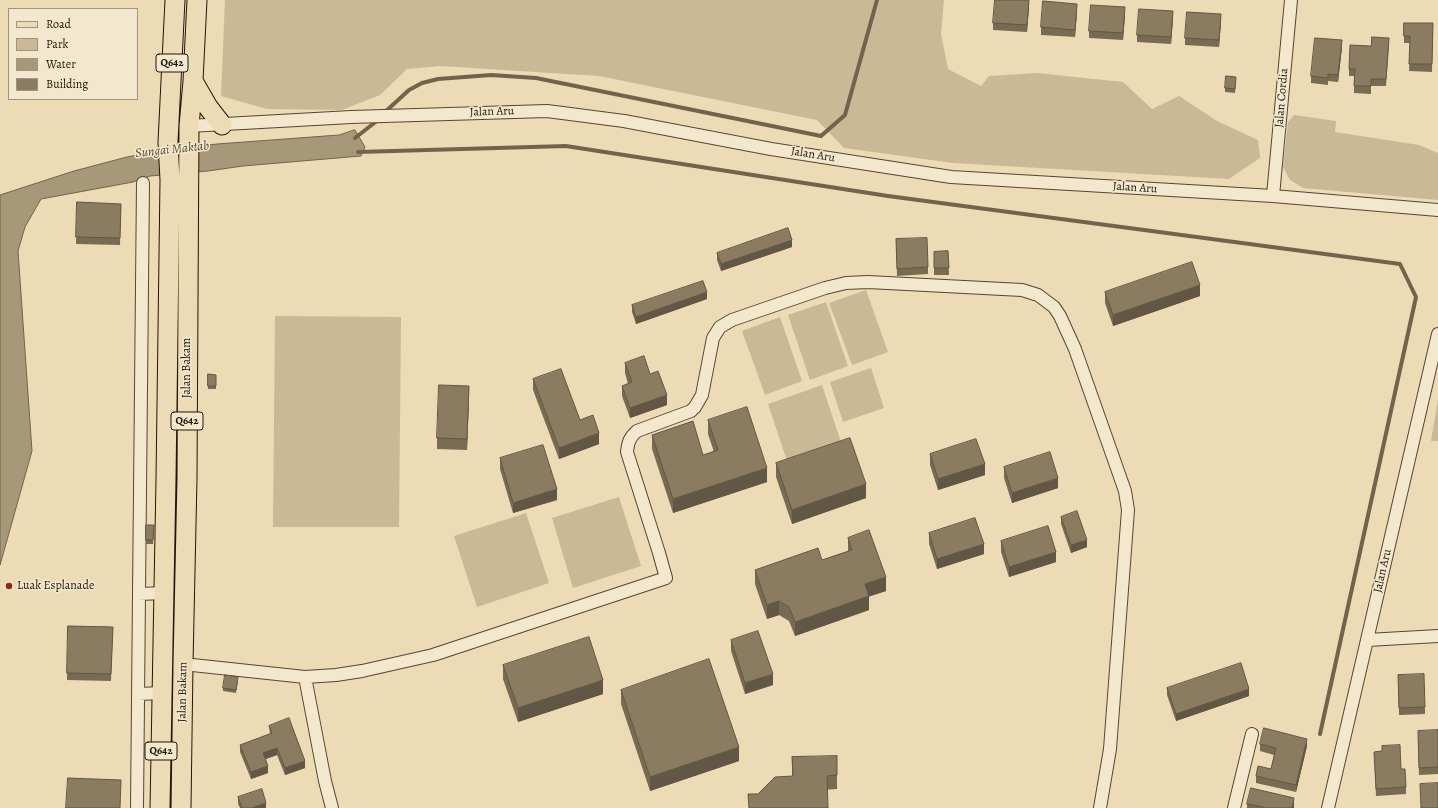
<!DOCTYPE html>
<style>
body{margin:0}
#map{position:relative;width:1438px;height:808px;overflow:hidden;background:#ecdbb4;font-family:Alegreya,serif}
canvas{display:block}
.legend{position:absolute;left:8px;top:8px;width:130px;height:92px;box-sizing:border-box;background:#f3e8ce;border:1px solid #9f947f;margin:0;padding:5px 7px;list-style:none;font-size:12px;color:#221508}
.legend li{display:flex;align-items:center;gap:8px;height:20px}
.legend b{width:20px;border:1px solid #9f947f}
</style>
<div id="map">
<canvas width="1438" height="808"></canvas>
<ul class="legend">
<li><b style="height:5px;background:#ecdbb4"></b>Road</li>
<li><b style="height:11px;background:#cab997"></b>Park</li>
<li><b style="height:11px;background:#a7987a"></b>Water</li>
<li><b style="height:11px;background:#8b7c61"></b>Building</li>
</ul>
</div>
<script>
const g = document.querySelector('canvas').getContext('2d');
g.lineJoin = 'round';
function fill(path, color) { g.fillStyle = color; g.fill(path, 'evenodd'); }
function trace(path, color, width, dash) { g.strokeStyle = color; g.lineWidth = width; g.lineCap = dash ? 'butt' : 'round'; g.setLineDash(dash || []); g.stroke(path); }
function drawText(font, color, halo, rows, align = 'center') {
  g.font = font + ' Alegreya,serif'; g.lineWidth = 3; g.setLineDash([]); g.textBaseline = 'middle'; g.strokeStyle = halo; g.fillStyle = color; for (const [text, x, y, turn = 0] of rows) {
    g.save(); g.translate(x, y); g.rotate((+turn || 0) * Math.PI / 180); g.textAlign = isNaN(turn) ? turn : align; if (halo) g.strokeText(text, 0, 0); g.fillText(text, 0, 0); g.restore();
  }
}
fill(new Path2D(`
 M225,0H944L941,34L948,69L981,86L989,76L1037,73L1123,82L1152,109L1179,96L1217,121L1258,140L1260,158L1229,179L953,163L844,148L817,120L599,76L440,66L407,69L380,95L342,110L267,109L221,96Z
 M1294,115L1336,121L1335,132L1419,145L1438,153V200L1303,188L1290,180L1283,167L1288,122Z
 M866,290L888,352L852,365L829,303Z
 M826,302L848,366L810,380L788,315Z
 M275,316L401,317L399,527H273Z
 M780,317L802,381L765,395L742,331Z
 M871,368L884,408L843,422L830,382Z
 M822,385L841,442L787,461L768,404Z
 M1438,399V441H1431Z
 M619,497L641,566L573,588L552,518Z
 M526,513L549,583L477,607L454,536Z`), '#cab997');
const water = new Path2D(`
 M355,130L365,147L361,156L243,166L208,171L150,176L133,182L41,199L25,227L18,251L32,451L0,565V195L74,171L127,157L158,151L217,144L339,135Z`);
fill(water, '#a7987a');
trace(water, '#72644c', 1);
trace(new Path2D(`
 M385,112L409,90L422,83L438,79L491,75L536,78L821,136L845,115L877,0
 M355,138L378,120
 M358,152L566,146L888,196L1400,264L1416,297L1320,734`), '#72644c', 4);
const street = new Path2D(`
 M189,126L351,117L547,111L624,121L771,149L951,177L1273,196L1438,210
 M1273,196L1291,0
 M139,594L143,183
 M1367,640L1438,636
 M183,664L305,677L336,675L362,671L433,655L666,578L659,553L627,452C628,442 630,437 637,431L691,411L695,407L702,395L713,338L720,327L732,320L761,310L825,288L846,283L868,282L1022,290L1038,295L1054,307L1060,316L1075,349L1125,491L1128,510L1110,749L1100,808
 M305,677L325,781L332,808
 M139,694L162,693
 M137,808L139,594L164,593
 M1234,808L1252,734
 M1328,808L1438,334`);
const primary = new Path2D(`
 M193,81L208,107L222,125
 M160,808L166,479L170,180L168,142L175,0
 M181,808L183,664L187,478L189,126L193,81L197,0`);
trace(street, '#544633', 14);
trace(primary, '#221508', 21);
trace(street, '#f3e8ce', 12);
trace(primary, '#ecdbb4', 19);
fill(new Path2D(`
 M1029,6L1027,32L993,30V23Z
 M1077,11L1075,37L1041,35V27Z
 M1125,14L1123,40L1089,38V31Z
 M1173,18L1171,44L1137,42V35Z
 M1221,21L1219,47L1185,45V38Z
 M1404,23H1433L1432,72L1409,71L1410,43H1404Z
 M1389,45L1386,86H1371V94L1354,93V76H1349V69L1371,46Z
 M1342,47L1338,82L1328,81V85L1311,83V76Z
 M1236,81L1235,93L1225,92V88Z
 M77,202L121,204L120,245L76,244Z
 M896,239L928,267V274L897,276Z
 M792,247L721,271L717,260V253Z
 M948,251L949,275H934V252Z
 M1105,292L1200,296L1113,326L1105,303Z
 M707,299L636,324L632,312V305Z
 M625,363L650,374L667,405L630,418L622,396V386L628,384L625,373Z
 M208,374L216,375V389H208Z
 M533,379L580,420L599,444L559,459L533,390Z
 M469,397L467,450L437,449V438Z
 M708,420L767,482L673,513L652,449V435L703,455L714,452L708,434Z
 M930,454L985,475L938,490L930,465Z
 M500,458L557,500L513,513L500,469Z
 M776,463L866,498L792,524L776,477Z
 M1004,467L1058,488L1012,503L1004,478Z
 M1061,517L1087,547L1071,553L1061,524Z
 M146,525H154L153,544H146Z
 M929,533L984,554L937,569L929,544Z
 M848,538L886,591L869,596V610L795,636L789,621L779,615L767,619L755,584V570L822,560L848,551Z
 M1001,541L1056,562L1009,577L1001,552Z
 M68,626L113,627L111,681L67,680Z
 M731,640L773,685L745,694L731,651Z
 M503,665L603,694L518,722L503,679Z
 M1398,675L1425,707V714L1399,715Z
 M238,681L236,693L223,691V688Z
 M1167,688L1249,696L1176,721L1167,695Z
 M621,690L739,761L650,791L621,704Z
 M269,726L305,768L285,775L277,755L266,759L268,773L251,779L240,752V745L270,734Z
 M1438,730V774L1419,775L1418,738Z
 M1260,744L1307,746L1296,792L1256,783V776L1271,769L1274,755L1260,751Z
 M1382,746L1401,769L1406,787V794L1376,796L1374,752L1382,751Z
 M792,757L837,775V789L758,794L792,776Z
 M238,797L266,808H240L238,804Z
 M1247,804L1294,806V808H1247Z`), '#786b53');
fill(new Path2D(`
 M1029,0V6L1027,32V25Z
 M1077,4V11L1075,37V30Z
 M1125,7V14L1123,40V33Z
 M1173,11V18L1171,44V37Z
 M1221,14V21L1219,47V40Z
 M1342,40V47L1338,82V75Z
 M792,240V247L721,271V264Z
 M1200,285V296L1113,326V315Z
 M707,292V299L636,324V317Z
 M469,386V397L467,450V439Z
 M667,395V405L630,418V408Z
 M599,433V444L559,459V448Z
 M985,464V475L938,490V479Z
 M767,468V482L673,513V499Z
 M1058,478V488L1012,503V493Z
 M866,484V498L792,524V510Z
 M557,489V500L513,513V503Z
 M1087,540V547L1071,553V545Z
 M984,544V554L937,569V559Z
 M1056,552V562L1009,577V567Z
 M886,577V591L865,598V584Z
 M869,596V610L795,636V622Z
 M779,601V615L767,619V605Z
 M773,674V685L745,694V683Z
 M603,680V694L518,722V708Z
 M1249,689V696L1176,721V714Z
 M1307,739V746L1296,792V785Z
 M739,747V761L650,791V777Z
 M277,748V755L263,760V753Z
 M305,761V768L285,775V768Z
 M268,766V773L251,779V772Z
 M1294,798V808H1292Z
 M266,803V808H252Z`), '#615744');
const building = new Path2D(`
 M995,0H1029L1027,25L993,23Z
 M1043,1L1077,4L1075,30L1041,27Z
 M1091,5L1125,7L1123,33L1089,31Z
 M1139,9L1173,11L1171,37L1137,35Z
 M1187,12L1221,14L1219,40L1185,38Z
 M1404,23H1433L1432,64H1409L1410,36H1404Z
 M1372,37L1389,38L1386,79H1371V86H1354L1355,69H1349L1350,45L1371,46Z
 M1315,38L1342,40L1338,75L1328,74V78L1311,76Z
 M1226,76L1236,77L1235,89L1225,88Z
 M77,202L121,204L120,238L76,237Z
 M788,228L792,240L721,264L717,253Z
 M927,238L928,267L897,269L896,239Z
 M948,251L949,268H934V252Z
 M1192,262L1200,285L1113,315L1105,292Z
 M703,281L707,292L636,317L632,305Z
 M644,356L650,374L658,371L667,395L630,408L622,386L632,382L625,363Z
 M561,369L580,420L593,415L599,433L559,448L533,379Z
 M208,374L216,375V386H208Z
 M439,385L469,386L467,439L437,438Z
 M747,407L767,468L673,499L652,435L693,421L703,455L718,450L708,420Z
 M850,438L866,484L792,510L776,463Z
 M976,439L985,464L938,479L930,454Z
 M543,445L557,489L513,503L500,458Z
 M1050,452L1058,478L1012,493L1004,467Z
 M1077,511L1087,540L1071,545L1061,517Z
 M975,518L984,544L937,559L929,533Z
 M146,525H154L153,540H146Z
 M1048,526L1056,552L1009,567L1001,541Z
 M869,530L886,577L865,584L869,596L795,622L789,607L779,601L767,605L755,570L818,548L822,560L852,550L848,538Z
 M68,626L113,627L111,674L67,673Z
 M758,631L773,674L745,683L731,640Z
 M589,637L603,680L518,708L503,665Z
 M709,659L739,747L650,777L621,690Z
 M1241,663L1249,689L1176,714L1167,688Z
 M1424,674L1425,707L1399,708L1398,675Z
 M225,675L238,677L236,690L223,688Z
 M289,718L305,761L285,768L277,748L263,753L268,766L251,772L240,745L272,733L269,726Z
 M1264,728L1307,739L1296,785L1256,776L1258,766L1271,769L1276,748L1260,744Z
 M1438,730V767L1419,768L1418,731Z
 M1400,745L1401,769H1405L1406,787L1376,789L1374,752L1382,751V746Z
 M837,756V775L827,776L828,808H749L748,794H758L775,777L793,776L792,757Z
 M68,778L121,780L120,808H66Z
 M1438,783V808H1421L1420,784Z
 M1251,788L1294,798L1292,808H1263V807L1247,804Z
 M262,789L266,803L252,808H242L238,797Z`);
fill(building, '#8b7c61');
trace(building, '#615744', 1);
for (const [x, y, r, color] of [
 [9,586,4,"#8f2418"]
]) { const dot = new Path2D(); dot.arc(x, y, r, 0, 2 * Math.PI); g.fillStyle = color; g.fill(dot); trace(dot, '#f3e8ce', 1.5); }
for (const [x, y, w] of [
 [172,63,32],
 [187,421,32],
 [161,751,32]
]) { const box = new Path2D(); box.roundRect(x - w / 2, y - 9, w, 18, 3); g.fillStyle = '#f3e8ce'; g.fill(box); trace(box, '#221508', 1); }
drawText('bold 11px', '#221508', null, [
 ["Q642",172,63],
 ["Q642",187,421],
 ["Q642",161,751]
]);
drawText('12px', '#221508', '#f3e8ce', [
 ["Jalan Cordia",1282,98,-85],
 ["Jalan Aru",492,112,-2],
 ["Jalan Aru",813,155,9],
 ["Jalan Aru",1135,188,4],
 ["Jalan Bakam",187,368,-90],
 ["Jalan Aru",1383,571,-77],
 ["Jalan Bakam",183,692,-89]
]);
drawText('12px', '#221508', '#f3e8ce', [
 ["Luak Esplanade",17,586]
], 'left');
drawText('italic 13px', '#574936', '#f3e8ce', [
 ["Sungai Maktab",172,150,-6]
]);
</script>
